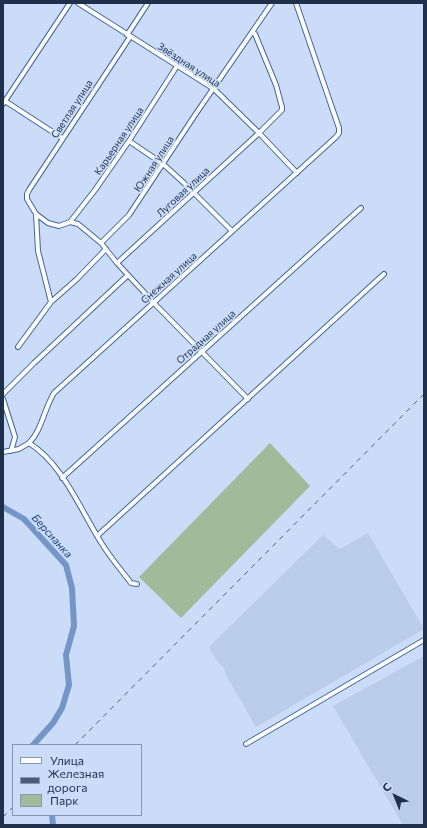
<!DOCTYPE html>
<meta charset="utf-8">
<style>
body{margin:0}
#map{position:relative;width:427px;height:828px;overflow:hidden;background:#cadcf8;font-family:Commissioner,sans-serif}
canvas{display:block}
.frame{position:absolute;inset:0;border:4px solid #1e304a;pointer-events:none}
.legend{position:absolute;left:12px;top:744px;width:130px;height:72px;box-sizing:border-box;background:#cadcf8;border:1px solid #8597b2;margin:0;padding:5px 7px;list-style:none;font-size:12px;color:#1e304a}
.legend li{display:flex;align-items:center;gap:8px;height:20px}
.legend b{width:20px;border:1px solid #8597b2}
.north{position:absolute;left:375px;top:776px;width:40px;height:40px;-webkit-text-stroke:3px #cadcf8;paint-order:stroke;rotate:317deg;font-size:11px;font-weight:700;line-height:16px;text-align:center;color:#1e304a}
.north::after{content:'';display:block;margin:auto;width:14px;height:18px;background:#1e304a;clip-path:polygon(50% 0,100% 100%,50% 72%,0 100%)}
</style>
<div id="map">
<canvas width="427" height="828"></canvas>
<div class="frame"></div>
<ul class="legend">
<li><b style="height:5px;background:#fff"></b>Улица</li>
<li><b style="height:5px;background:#4a5c77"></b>Железная дорога</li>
<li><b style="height:11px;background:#a1ba9a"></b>Парк</li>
</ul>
<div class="north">С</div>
</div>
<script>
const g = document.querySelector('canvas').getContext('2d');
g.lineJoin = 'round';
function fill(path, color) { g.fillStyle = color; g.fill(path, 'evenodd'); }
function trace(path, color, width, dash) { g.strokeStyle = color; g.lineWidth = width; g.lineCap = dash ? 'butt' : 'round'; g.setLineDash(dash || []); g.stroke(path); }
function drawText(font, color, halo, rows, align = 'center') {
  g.font = font + ' Commissioner,sans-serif'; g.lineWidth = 3.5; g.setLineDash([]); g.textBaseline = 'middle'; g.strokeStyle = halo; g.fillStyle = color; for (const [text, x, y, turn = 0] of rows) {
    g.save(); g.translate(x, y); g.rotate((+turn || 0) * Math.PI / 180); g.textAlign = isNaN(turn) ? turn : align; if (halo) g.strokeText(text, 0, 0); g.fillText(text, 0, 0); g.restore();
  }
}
fill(new Path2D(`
 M368,533L424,629L256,727L226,675L224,668L218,663L209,647L323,535L340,549Z
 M424,656V825H403L333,706Z`), '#b9cce9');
fill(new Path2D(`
 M270,443L310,486L181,618L139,577Z`), '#a1ba9a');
trace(new Path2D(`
 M3,507L24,519L66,565L72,588L74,626L66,655L69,685L62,708L53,723L33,745
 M52,815L53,825`), '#7495c7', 6);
const minor = new Path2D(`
 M78,3L214,89L259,133L297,173
 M127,35L148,3
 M130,37L29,190L27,194V199L36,214L48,223L59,226L70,222L78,224L101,243L117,263L153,302L248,399
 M5,101L62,138
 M3,104L70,3
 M129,141L163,164L184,183L232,231
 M36,214L38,251L51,302
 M70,222L95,190L129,141L177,66
 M101,243L129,215L195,115L272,3
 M117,263L259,133L282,110V107L276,85L255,34L252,32
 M18,347L51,302L77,279L106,249
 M3,394L34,363L128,275
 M3,399L15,437L11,451
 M29,443C42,430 44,409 54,393L336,137L339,133V128L296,3
 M3,452L19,449L29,443C63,464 81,511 102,544C110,557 121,570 131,583L137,584
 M62,478L361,208
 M97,536L384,274
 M246,744L424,640`);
trace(minor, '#3f66a3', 6);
trace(minor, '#fff', 4);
trace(new Path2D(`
 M75,745L424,394
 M3,817L13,807`), '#4a5c77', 1, [5, 5]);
drawText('10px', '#1e304a', '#cadcf8', [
 ["Звёздная улица",189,65,33],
 ["Светлая улица",72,109,-57],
 ["Карьерная улица",119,141,-56],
 ["Южная улица",154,164,-57],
 ["Луговая улица",183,192,-43],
 ["Снежная улица",169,278,-42],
 ["Отрадная улица",206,337,-42]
]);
drawText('italic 11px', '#1b4481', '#cadcf8', [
 ["Берсианка",52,536,48]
]);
</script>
